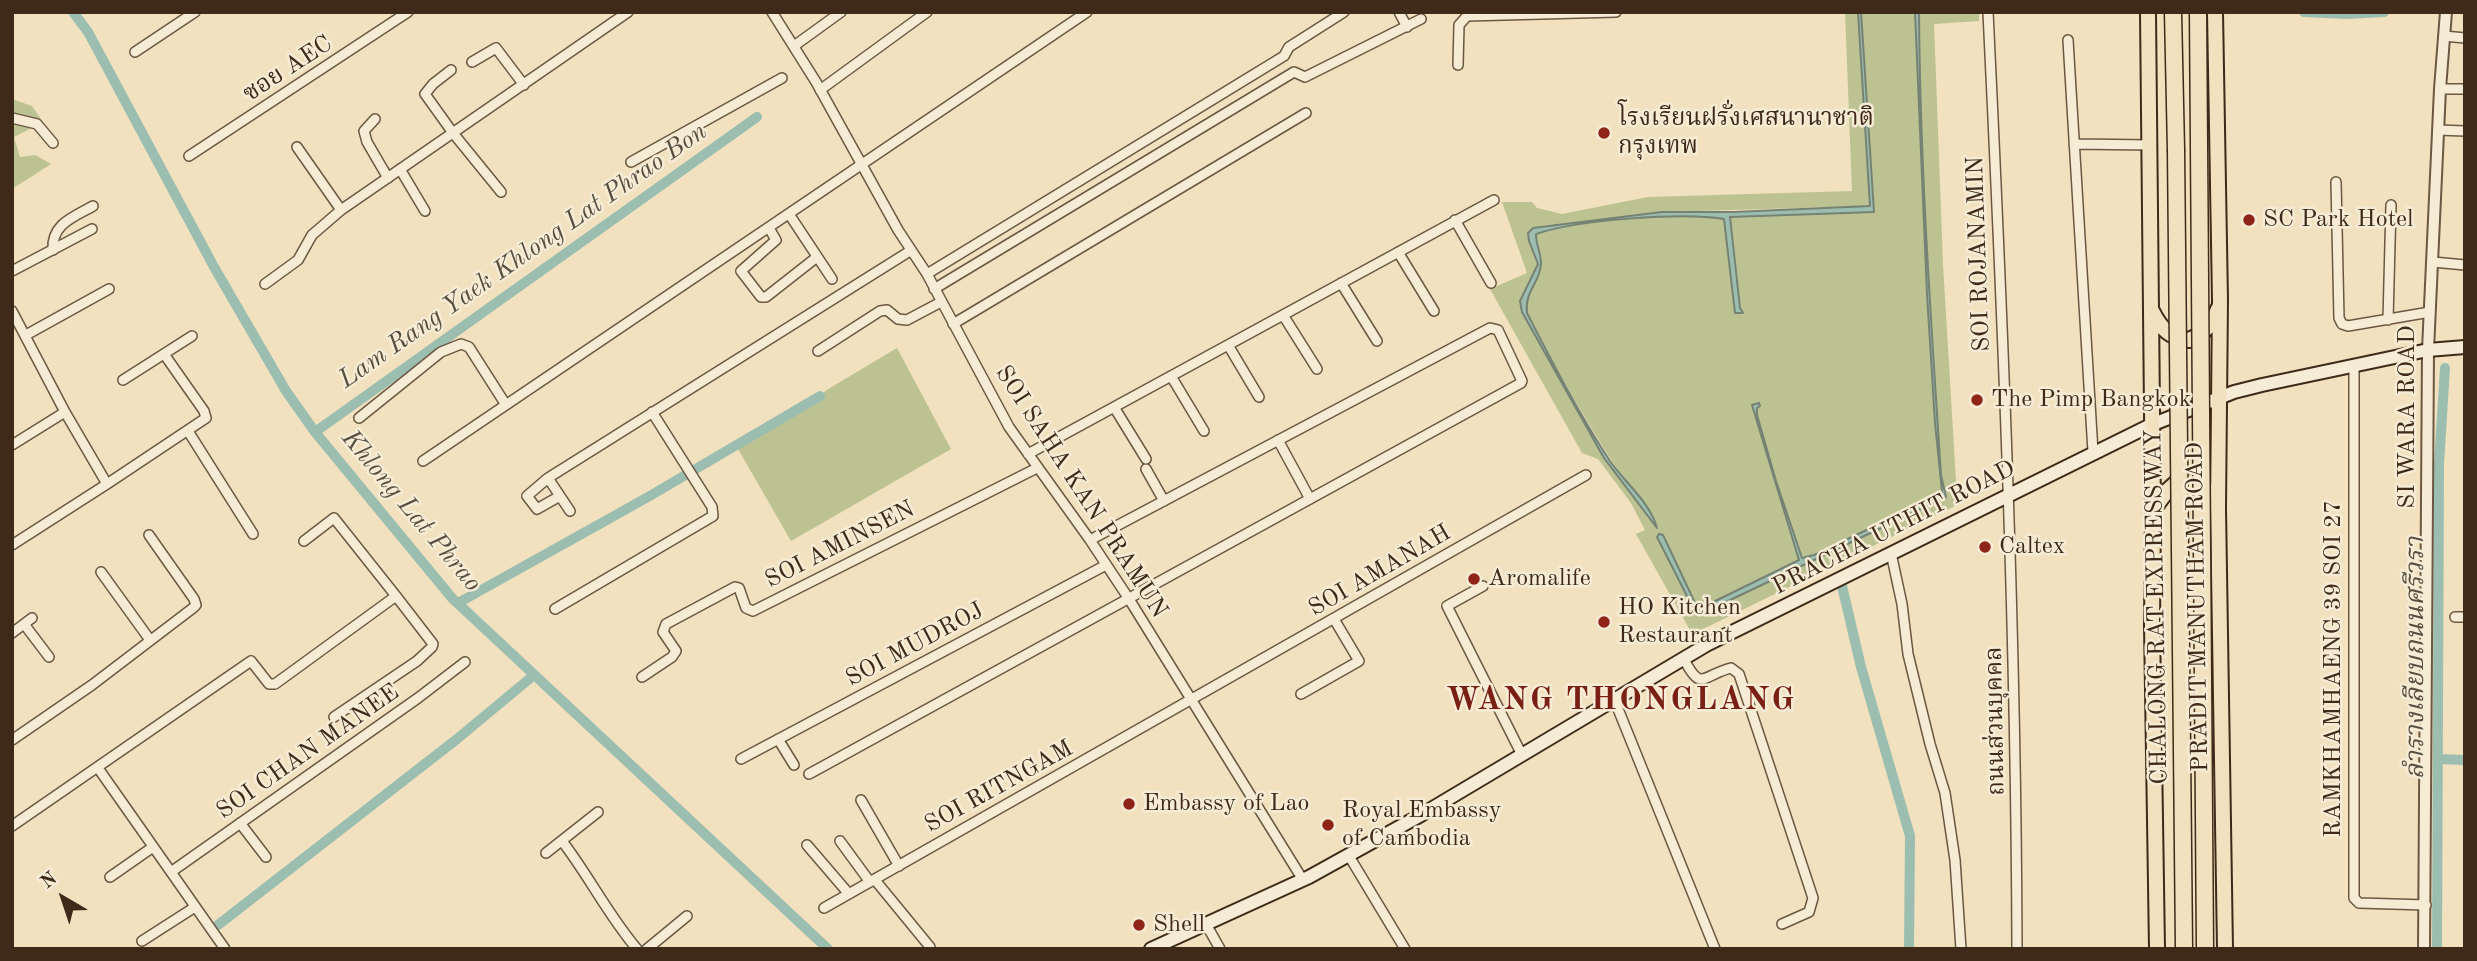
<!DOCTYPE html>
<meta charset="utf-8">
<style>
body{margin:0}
#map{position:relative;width:2477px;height:961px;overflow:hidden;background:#f1e1bf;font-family:"Old Standard TT",serif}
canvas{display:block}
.frame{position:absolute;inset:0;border:14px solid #3f2919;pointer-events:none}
.north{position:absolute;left:28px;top:863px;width:70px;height:70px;-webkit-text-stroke:5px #f6ecd5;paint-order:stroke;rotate:321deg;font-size:19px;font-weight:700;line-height:28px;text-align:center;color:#3f2919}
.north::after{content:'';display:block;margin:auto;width:24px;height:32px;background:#3f2919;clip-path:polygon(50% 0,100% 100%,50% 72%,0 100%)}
</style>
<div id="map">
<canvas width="2477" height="961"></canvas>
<div class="frame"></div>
<div class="north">N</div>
</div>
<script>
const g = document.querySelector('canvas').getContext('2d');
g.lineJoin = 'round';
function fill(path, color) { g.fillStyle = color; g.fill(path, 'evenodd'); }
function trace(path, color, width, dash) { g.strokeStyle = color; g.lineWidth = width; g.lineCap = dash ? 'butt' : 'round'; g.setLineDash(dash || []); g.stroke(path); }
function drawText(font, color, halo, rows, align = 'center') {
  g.font = font + ' "Old Standard TT","Noto Serif Thai",serif'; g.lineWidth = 5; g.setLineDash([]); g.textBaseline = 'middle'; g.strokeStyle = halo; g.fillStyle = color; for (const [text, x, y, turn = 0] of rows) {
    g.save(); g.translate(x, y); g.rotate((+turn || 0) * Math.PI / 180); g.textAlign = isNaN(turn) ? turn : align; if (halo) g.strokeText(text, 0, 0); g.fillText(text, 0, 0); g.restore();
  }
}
fill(new Path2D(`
 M1845,12H1858L1871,206L1662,212L1533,228L1529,241L1538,264L1520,301L1522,312L1604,458L1656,527C1608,458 1565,388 1527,313C1524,293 1537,286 1539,269C1540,257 1536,246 1536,234C1580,221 1679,211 1724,219L1735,313H1743L1740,308L1730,217L1874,212L1861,12H1915L1927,294L1935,423L1942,492L1938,496L1805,558L1800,553L1781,498L1800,560L1705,608L1696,605L1663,535L1657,537L1691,604L1705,612L1946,497L1941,475C1931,321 1920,166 1919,12H1979V21L1934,24L1943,264L1957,498L1955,506L1699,631L1691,632L1636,534L1645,530L1631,503L1598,459L1582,453L1490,289L1527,273L1502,202H1532L1537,208L1562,214L1648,197L1852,191Z
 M12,99L32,106L43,122L14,137L20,157L35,155L51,164L12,189Z
 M897,348L951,449L791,541L738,449L821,399L825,391Z`), '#bcc291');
const water = new Path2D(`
 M1858,12H1861L1874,212L1730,217L1740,308L1743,313H1735L1724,219C1681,212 1577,220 1536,234C1536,245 1541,253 1541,263C1541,282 1524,291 1527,313C1553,364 1579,414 1610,461C1625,483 1650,502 1657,528L1604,458L1522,312L1520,301L1538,264L1529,241L1528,233L1533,228L1662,212H1734L1870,206Z
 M1915,12H1919C1920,166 1931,321 1941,475L1946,497L1705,612L1698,611L1691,604L1657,537L1659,534L1663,535L1696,605L1701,608L1799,560L1752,405L1759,403L1760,406L1757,408V415L1776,481L1802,558L1814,555L1938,496L1942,492L1935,423L1927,294Z`);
fill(water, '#9bbeb0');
trace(water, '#768274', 2);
trace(new Path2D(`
 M73,12L88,32L214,267L286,391L315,432L452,598L828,949
 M2304,12L2347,14L2384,12
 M315,432L757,117
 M1842,586L1861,667L1910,836L1909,949
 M458,603L648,497L820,396
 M2439,759L2465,760
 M218,925L457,739L534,675
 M2437,949L2439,464L2445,368`), '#9bbeb0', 10);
const minor = new Path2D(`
 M772,12L816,82L898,230L927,274L1009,427L1090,540L1129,599L1303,880
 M1399,12L1407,27
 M1988,12C2003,324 2016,636 2017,949
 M2444,36L2465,38
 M2068,40L2093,452
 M794,46L841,12
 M135,52L195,12
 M472,62L496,48L524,85
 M1458,65L1459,25L1467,16L1616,12
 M451,70L433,84L425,94L453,133L501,192
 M2440,89H2465
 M820,90L927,12
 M12,118L37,124L53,143
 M375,119L364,131L367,142L388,178
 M2438,130L2465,131
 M2074,144L2150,145
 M297,147L341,210
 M189,156L408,12
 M631,162L782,78
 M400,169L425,211
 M2336,182L2339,318L2342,324L2348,326L2430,312
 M789,214L832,279
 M1455,220L1491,283
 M769,228L776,240L741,271L761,297H766L817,257
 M53,250C51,224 74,217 93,206
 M1398,252L1434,311
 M2433,262L2465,265
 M12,271L92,229
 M927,274L1284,56L1289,47L1344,12
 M1341,283L1377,341
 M265,284L298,260L312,235L341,210L628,12
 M934,289L1294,72L1305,77L1421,19
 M12,311L65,412L107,484L12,545
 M1283,315L1317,369
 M2388,320L2391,205
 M953,324L1306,113
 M26,335L109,289
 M1228,345L1259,397
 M818,351L880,311L887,310L898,319L907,320L941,302
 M2354,366V898L2359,903L2426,905
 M1171,376L1204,431
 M123,380L192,336
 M1114,407L1146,459
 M359,418L441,352L461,344L469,347L506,405
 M188,431L253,534
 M1278,440L1310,499
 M12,445L65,412
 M1028,454L1494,200
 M423,461L1087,12
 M1146,469L1164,501
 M548,478L570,511
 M107,484L206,418L204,411L164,354
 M560,496L537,509L527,496L548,478L910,251
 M1891,553L1902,604L1908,654L1930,744L1945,793L1955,860L1961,949
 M101,572L150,640
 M1483,586L1447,606L1522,755
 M555,609L713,516L712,507L652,412
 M2455,617H2465
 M24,624L49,657
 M12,633L32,618
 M1684,659C1701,693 1703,675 1731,668L1739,674L1813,898L1809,912L1782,924
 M642,677L672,657L676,651L663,632L666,624L735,587L739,588L746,608L753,611L1037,468
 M1301,694L1359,661L1334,619
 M1614,699L1715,949
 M334,717L417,661L432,647L433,644L396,596
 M778,739L794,765
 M12,740L92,685L193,608L196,605L194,599L149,535
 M741,759L1106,565
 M98,768L225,949
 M809,774L1521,383L1522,381L1498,330L1490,328L1090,540
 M861,800L899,866
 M240,823L266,857
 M12,826L251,661L269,684H275L396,596L334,518L304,541
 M562,841C589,876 608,915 637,949
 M840,841L870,882
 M807,845L849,894
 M546,853L598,812
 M1349,856L1405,949
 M171,872L418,698L465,662
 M110,877L153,847
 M875,880L930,947
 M824,908L1586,475
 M1206,924L1220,949
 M142,941L195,907
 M647,949L687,916`);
const tertiary = new Path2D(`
 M2424,949L2428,350L2440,89L2446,12`);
const secondary = new Path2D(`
 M1151,949L1309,877L1421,815L1708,644L2151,425L2234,392L2262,385L2428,350L2465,347`);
const primary = new Path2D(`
 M2148,12L2153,510L2152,625L2157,949
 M2215,12L2220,300L2218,508L2225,949
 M2152,311C2161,329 2170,338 2189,340C2205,333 2212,325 2218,309
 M2153,510L2167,491L2177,482L2197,481L2208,491`);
const motorway = new Path2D(`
 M2173,12L2176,150`);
trace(minor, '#6c5742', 12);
trace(tertiary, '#6c5742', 14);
trace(secondary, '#3f2919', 16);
trace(primary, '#3f2919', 18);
trace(motorway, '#3f2919', 19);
trace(minor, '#f6ecd5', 9);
trace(tertiary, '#f6ecd5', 10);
trace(secondary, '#f6ecd5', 12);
trace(primary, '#f1e1bf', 14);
trace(motorway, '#f1e1bf', 16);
const motorwayBridge = new Path2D(`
 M2198,12L2205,949
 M2176,150L2184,949`);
trace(motorwayBridge, '#3f2919', 19, []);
trace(motorwayBridge, '#f1e1bf', 16);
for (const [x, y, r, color] of [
 [1604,133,7,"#8f2418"],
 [2249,220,7,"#8f2418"],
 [1977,400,7,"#8f2418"],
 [1985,547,7,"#8f2418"],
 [1474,579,7,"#8f2418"],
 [1604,622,7,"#8f2418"],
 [1129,804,7,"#8f2418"],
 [1328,825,7,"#8f2418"],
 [1139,925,7,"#8f2418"]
]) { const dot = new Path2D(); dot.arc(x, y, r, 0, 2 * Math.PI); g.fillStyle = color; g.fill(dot); trace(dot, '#f6ecd5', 2.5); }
drawText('24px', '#3f2919', '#f6ecd5', [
 ["ซอย AEC",288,69,-33],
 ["SOI ROJANAMIN",1979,254,-92],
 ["SI WARA ROAD",2408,417,-90],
 ["SOI SAHA KAN PRAMUN",1081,492,57],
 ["PRACHA UTHIT ROAD",1894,528,-27],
 ["SOI AMINSEN",840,545,-27],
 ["SOI AMANAH",1380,571,-30],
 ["CHALONG RAT EXPRESSWAY",2157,607,-91],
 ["PRADIT MANUTHAM ROAD",2198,607,-91],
 ["SOI MUDROJ",915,645,-28],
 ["RAMKHAMHAENG 39 SOI 27",2334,669,-90],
 ["ถนนส่วนบุคคล",1996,721,-91],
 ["SOI CHAN MANEE",308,752,-35],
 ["SOI RITNGAM",999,787,-29]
]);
drawText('24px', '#3f2919', '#f6ecd5', [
 ["โรงเรียนฝรั่งเศสนานาชาติ",1618,119],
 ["กรุงเทพ",1618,147],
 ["SC Park Hotel",2263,220],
 ["The Pimp Bangkok",1991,400],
 ["Caltex",1999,547],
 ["Aromalife",1488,579],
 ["HO Kitchen",1618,608],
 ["Restaurant",1618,636],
 ["Embassy of Lao",1143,804],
 ["Royal Embassy",1342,811],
 ["of Cambodia",1342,839],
 ["Shell",1153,925]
], 'left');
drawText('italic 26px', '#564e3f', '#f6ecd5', [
 ["Lam Rang Yaek Khlong Lat Phrao Bon",523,256,-35],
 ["Khlong Lat Phrao",411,511,50],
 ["ลำรางเลียบถนนศรีวรา",2416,658,-90]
]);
g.letterSpacing = '2px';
drawText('bold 32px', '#7a1f14', '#f6ecd5', [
 ["WANG THONGLANG",1621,701]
]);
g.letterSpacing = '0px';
</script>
